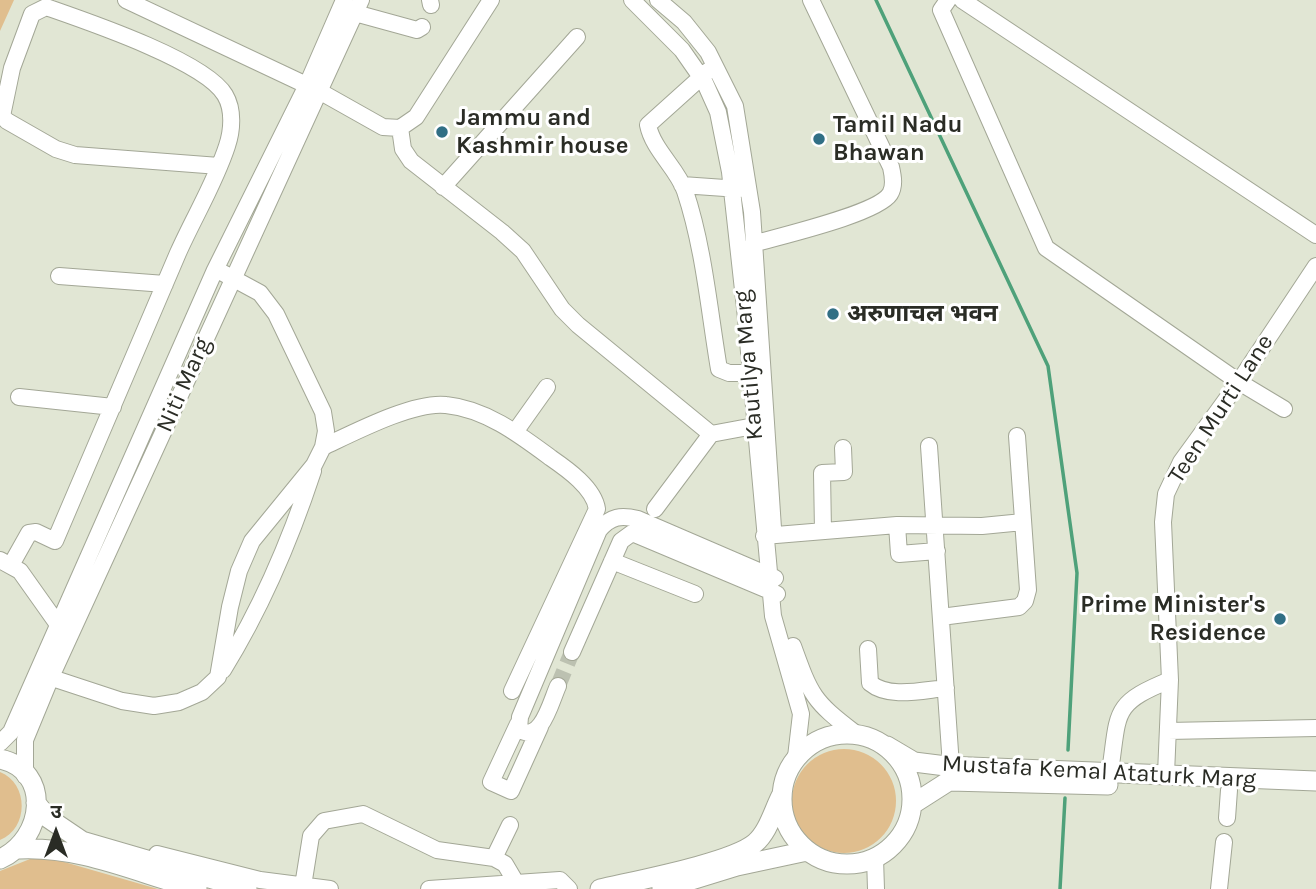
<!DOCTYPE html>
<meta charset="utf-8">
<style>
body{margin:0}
#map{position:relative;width:1316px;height:889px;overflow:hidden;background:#e1e6d4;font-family:Karla,"Noto Sans Devanagari",sans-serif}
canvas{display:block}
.north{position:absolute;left:21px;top:798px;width:70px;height:70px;-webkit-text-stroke:5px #fff;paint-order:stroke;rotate:0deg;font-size:19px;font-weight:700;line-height:28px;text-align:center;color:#2a2c25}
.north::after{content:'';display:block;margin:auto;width:24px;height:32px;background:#2a2c25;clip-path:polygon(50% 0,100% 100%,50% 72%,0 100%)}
</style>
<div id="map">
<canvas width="1316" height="889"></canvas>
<div class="north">उ</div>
</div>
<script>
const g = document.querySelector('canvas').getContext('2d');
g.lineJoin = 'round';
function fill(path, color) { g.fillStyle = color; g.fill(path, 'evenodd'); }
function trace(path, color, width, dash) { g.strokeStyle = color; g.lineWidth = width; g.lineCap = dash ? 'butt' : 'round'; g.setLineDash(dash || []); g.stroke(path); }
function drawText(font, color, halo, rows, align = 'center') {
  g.font = font + ' Karla,"Noto Sans Devanagari",sans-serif'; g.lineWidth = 6; g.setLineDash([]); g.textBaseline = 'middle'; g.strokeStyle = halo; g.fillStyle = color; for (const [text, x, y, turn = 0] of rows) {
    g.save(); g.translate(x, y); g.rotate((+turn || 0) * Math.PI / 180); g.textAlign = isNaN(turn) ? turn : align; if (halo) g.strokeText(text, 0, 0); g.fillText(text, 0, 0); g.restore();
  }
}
fill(new Path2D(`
 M0,0H14L0,31Z
 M792 801a52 52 0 1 1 104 0a52 52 0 1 1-104 0Z
 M0,772C29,783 29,829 0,840Z
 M40,855L158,889H0V871Z`), '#e0be8e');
trace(new Path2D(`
 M876,0L1048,366L1077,573L1068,750
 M1060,889L1065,798`), '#4ea17a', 3.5);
trace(new Path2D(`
 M558,686L572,652`), '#bcc1b1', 16, [16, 8]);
const minor = new Path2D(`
 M126,0L319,91L383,127L400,128L416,117L491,0
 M430,0L431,5
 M632,0L682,50L705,83L718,112L730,172L745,308L773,616L801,714L796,757
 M658,0L684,22L708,52L735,106L752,212L773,528
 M948,0L941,10L1046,248L1239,382L1284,409
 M962,0L1316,235
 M355,13L417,30L422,27
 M708,71L648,125C653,150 677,168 685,191C704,248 709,310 719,369L729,373H759
 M400,128L403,149L411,161L502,232L523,251L562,309L578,325L711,434L754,426
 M682,185L739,189
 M443,187L577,37
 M753,244C780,236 877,214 890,194C895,186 893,176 891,167L811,0
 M59,276L165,284
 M19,397L113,407
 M515,432L547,387
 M929,446L951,766
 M323,447C353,433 414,401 446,405C486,409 520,435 551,458C567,469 594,488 597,509L512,691
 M655,509L711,434
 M897,525L899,554L937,551
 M823,531L822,473L844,472L843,448
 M764,536L897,525L982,526L1023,522
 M0,560L20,571L59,626
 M612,561L695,594
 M11,565L29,533L36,532L55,541C96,445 137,349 178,253C194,217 215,183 227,146C232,131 234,110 225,95C205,61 86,21 46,7L32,14L12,68L2,116L7,121L56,149L75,155L219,166
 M941,617L1019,607L1025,601L1028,590L1017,436
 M793,646C811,696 813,701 855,733
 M868,649L870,683C889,699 923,690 946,688
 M572,652L621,541L632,533L777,594
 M223,670C262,607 290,541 313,471
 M43,675L122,701L154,706L179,702L202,692L218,677L230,607L239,571L252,541L314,465L323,447L326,431L323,412L276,314L260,293L223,273
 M558,686C551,701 541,745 519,729L520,717L599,530C611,516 621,515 638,519L775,578
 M518,724L491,782L511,791L540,727
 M1168,731L1316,728
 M0,743L11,732L215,270L307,85L344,0
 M1110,772C1119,712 1111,704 1170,680
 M1166,774L1170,680L1163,522L1166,494L1181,462L1239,382L1316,266
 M25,776V740L51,677L361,0
 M1227,818L1229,790
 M157,854L260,880L330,889
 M494,858L510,825
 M875,858L876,889
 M303,886L311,836L324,821L363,814L437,850L494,858L505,864L515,881
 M429,889L560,880L569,889
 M1219,889L1224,842`);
const major = new Path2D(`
 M782 799a65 65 0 1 1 130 0a65 65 0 1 1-130 0Z
 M887,746L914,762L946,766L1316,781
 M0,759C52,770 45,839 0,859
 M36,803L48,818L82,841L247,889
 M913,804L949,781L1108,785
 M19,849C82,846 137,873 197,889
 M600,889C634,881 731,863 755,843C768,832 773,812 781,796
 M662,889L737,866L807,851`);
trace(minor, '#a3a796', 18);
trace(major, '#a3a796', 21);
trace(minor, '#fff', 16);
trace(major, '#fff', 19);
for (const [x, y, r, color] of [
 [442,132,7,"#316f85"],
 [819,139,7,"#316f85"],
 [833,314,7,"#316f85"],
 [1280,619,7,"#316f85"]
]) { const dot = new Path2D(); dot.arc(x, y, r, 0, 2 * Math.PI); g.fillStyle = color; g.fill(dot); trace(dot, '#fff', 2.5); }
drawText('bold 24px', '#2a2c25', '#fff', [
 ["Jammu and",456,118],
 ["Kashmir house",456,146],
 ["Tamil Nadu",833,125],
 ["Bhawan",833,153],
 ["अरुणाचल भवन",847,314],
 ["Prime Minister's",1266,605,"right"],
 ["Residence",1266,633,"right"]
], 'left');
drawText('24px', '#2a2c25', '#fff', [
 ["Kautilya Marg",749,365,-95],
 ["Niti Marg",184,385,-66],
 ["Teen Murti Lane",1221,409,-57],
 ["Mustafa Kemal Ataturk Marg",1099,772,3]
]);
</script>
